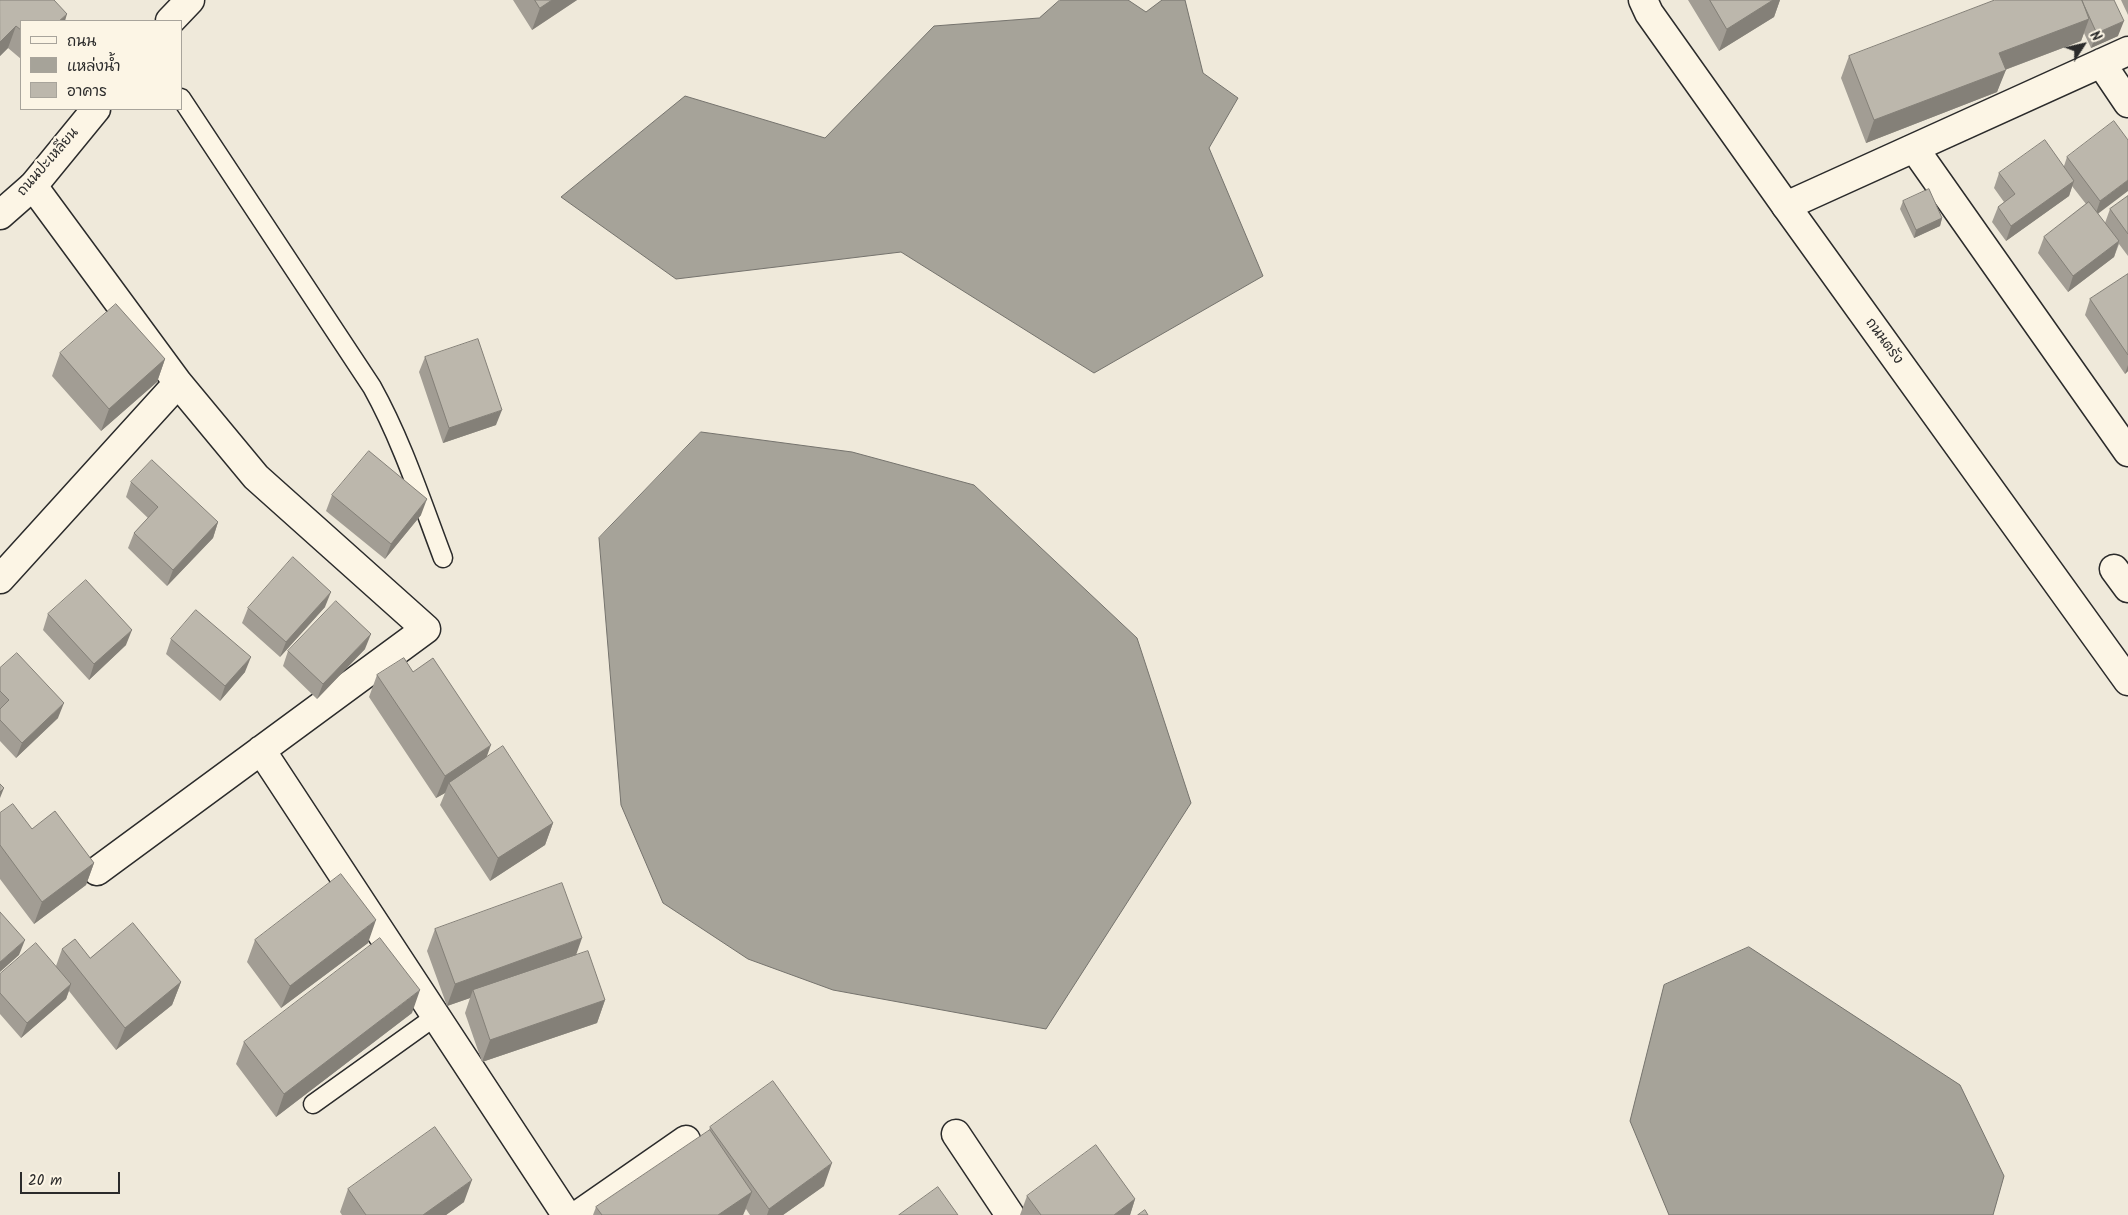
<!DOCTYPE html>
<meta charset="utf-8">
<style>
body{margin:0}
#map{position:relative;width:2128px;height:1215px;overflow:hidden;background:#efe9da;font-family:Kalam,"Playpen Sans Thai",sans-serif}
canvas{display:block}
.legend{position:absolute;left:20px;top:20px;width:162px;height:90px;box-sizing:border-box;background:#fcf5e5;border:1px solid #a8a49b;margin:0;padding:6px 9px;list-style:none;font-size:15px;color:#2b2b2b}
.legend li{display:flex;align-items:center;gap:10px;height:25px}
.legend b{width:25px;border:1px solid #a8a49b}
.north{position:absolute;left:2058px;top:20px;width:50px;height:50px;-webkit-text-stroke:4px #fcf5e5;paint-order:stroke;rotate:55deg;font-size:14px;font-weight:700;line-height:20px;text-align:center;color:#2b2b2b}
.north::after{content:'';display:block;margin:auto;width:18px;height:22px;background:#2b2b2b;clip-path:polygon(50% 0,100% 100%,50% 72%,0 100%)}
.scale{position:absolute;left:20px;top:1172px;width:100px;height:22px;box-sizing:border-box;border:2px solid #2b2b2b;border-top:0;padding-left:6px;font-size:15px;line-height:18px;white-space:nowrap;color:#2b2b2b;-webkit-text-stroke:4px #fcf5e5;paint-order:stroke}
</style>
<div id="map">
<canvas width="2128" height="1215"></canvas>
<ul class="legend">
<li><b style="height:6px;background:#fcf5e5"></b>ถนน</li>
<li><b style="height:14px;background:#a6a399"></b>แหล่งน้ำ</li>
<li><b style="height:14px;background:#bcb7ac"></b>อาคาร</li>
</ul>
<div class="north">N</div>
<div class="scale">20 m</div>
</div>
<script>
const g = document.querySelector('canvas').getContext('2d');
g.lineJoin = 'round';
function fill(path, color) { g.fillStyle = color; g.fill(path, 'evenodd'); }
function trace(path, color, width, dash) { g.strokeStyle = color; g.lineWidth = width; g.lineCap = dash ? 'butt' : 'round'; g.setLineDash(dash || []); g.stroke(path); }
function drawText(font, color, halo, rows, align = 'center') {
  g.font = font + ' Kalam,"Playpen Sans Thai",sans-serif'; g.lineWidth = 5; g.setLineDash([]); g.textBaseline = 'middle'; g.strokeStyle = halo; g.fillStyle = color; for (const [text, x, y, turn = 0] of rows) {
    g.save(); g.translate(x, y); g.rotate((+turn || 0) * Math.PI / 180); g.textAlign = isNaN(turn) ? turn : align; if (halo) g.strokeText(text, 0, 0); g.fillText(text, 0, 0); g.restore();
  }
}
const water = new Path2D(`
 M1060,0H1128L1146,12L1162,0H1185L1203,73L1238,98L1209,148L1263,276L1094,373L901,252L676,279L561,197L685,96L825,138L934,26L1039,18Z
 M701,432L852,452L974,485L1137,638L1191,803L1046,1029L833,990L748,959L663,903L621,805L599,538Z
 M1749,947L1960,1085L2004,1176L1993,1215H1669L1630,1121L1664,985Z`);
fill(water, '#a6a399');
trace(water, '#75736d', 1);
const service = new Path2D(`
 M181,98L372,387C402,441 421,500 443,558
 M313,1104L436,1016`);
const minor = new Path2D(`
 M2101,63L2128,103
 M1914,148L2128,452
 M33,186L178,383L256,477L426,629L97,871
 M1786,206L2128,51
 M2114,569L2128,588
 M0,579L178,383
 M261,750L565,1213L571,1215
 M956,1134L1010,1215
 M578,1215L686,1140`);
const tertiary = new Path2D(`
 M1643,0L1649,13L1786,206L2128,681
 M170,21L190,0
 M0,215L33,186L96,109`);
trace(service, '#2b2b2b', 21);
trace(minor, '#2b2b2b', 31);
trace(tertiary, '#2b2b2b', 31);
trace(service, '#fcf5e5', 18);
trace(minor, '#fcf5e5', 28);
trace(tertiary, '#fcf5e5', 28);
fill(new Path2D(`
 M0,0L21,21V59L8,48L0,56Z
 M513,0H577L532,30Z
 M1688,0H1780L1774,17L1719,51Z
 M2114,0L2118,36L2091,48L2084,33L2081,41L2005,70L1997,92L1866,143L1841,78L1849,56Z
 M2121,0H2128V15Z
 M2128,140L2098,214L2105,223L2110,209L2128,196V256L2119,244L2114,257L2068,292L2038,253L2044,237L2086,204L2072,186L2069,196L2006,241L1992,222L1998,207L2004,202L1994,188L1999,173L2064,166L2067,157Z
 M1903,201L1942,218L1940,226L1914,238L1900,209Z
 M2128,274V371L2125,374L2085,315L2090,299Z
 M60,353L165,359L157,382L101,431L52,376Z
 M425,357L496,425L443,443L419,372Z
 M131,482L218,522L213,538L167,586L128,548L134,533L148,518L126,497Z
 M332,495L421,515L385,559L326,511Z
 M325,607L280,657L242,623L248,608Z
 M48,614L126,645L89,680L43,630Z
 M171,639L245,672L220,701L166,654Z
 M365,649L317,699L283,666L288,651Z
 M0,668L58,718L16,758L0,741Z
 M413,672L486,758L553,823L545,845L490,881L440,805L445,793L436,798L369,697L377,675Z
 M0,813L32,829L94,863L86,885L34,924L0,879Z
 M435,929L576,955L605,1000L597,1023L482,1062L465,1013L470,998L447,1006L427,951Z
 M255,940L368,943L281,1008L247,962Z
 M62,949L90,958L181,982L172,1005L116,1050L69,991L66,999L21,1038L0,1014V974L56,966Z
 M412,1013L276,1117L236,1064L244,1042Z
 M710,1127L824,1186L783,1215H750L746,1209L743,1215H593L596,1207L709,1131Z
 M348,1189L464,1202L446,1215H342L340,1212Z
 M1027,1196L1135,1199L1130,1215H1020Z`), '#a29d94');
fill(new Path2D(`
 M552,0H577L532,30L540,8Z
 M1773,0H1780L1774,17L1719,51L1727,29Z
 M67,14L65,21H59Z
 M2089,19L2081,41L1991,75L1999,53Z
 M2124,21L2118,36L2091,48L2097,33Z
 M16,26L8,48L0,56V42Z
 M2006,70L1997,92L1866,143L1874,120Z
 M2128,180V191L2095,216L2100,201Z
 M2074,181L2069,196L2006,241L2011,226Z
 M1942,218L1940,226L1914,238L1916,230Z
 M2119,241L2114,257L2068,292L2073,276Z
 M165,359L157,382L101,431L109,409Z
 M2128,365V371L2125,374Z
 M502,410L496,425L443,443L449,428Z
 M427,499L421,515L385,559L391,544Z
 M218,522L213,538L167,586L173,570Z
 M331,592L325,607L280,657L286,642Z
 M132,630L126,645L89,680L94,664Z
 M371,634L365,649L317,699L323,684Z
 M251,657L245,672L220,701L225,686Z
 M64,703L58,718L16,758L22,743Z
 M491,745L483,767L449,783L445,793L436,798L445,776Z
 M4,788L0,798V792Z
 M553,823L545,845L490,881L498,858Z
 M94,863L86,885L34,924L42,902Z
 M376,920L368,943L281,1008L290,986Z
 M582,938L574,961L473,990L470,998L447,1006L455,984Z
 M25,940L19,955L0,972V962Z
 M181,982L172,1005L116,1050L125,1028Z
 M71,984L66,999L21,1038L27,1023Z
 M420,990L412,1013L276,1117L284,1094Z
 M605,1000L597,1023L482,1062L490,1040Z
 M832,1163L824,1186L783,1215H767L769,1209Z
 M472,1180L464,1202L446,1215H423Z
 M752,1192L743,1215H718Z
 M1135,1199L1130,1215H1114Z`), '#848078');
const building = new Path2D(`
 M0,0H54L67,14L59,21H21V30L16,26L0,42Z
 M535,0H552L540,8Z
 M1710,0H1773L1727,29Z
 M1995,0H2082L2089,19L1999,53L2006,70L1874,120L1849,56Z
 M2082,0H2114L2124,21L2097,33Z
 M2114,121L2128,140V180L2100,201L2067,157Z
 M2045,140L2074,181L2011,226L1998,207L2015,194L1999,173Z
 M1929,189L1942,218L1916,230L1903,201Z
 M2128,196V234L2110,209Z
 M2089,202L2119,241L2073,276L2044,237Z
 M2128,274V355L2090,299Z
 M116,304L165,359L109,409L60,353Z
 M478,339L502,410L449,428L425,357Z
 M369,451L427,499L391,544L332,495Z
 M152,460L218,522L173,570L134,533L158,507L131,482Z
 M293,557L331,592L286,642L248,608Z
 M86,580L132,630L94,664L48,614Z
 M336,601L371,634L323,684L288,651Z
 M196,610L251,657L225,686L171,639Z
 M17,653L64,703L22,743L0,720V709L9,700L0,691V668Z
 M404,658L413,672L433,658L491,745L445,776L377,675Z
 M503,746L553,823L498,858L449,783Z
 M0,784L4,788L0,792Z
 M13,804L32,829L55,811L94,863L42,902L0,845V813Z
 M341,874L376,920L290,986L255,940Z
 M562,883L582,938L455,984L435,929Z
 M0,912L25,940L0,962Z
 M133,923L181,982L125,1028L62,949L75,939L90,958Z
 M380,938L420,990L284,1094L244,1042Z
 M36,943L71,984L27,1023L0,993V974Z
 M588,951L605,1000L490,1040L473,990Z
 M773,1081L832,1163L769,1209L710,1127Z
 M435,1127L472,1180L423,1215H366L348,1189Z
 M710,1130L752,1192L718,1215H602L596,1207Z
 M1096,1145L1135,1199L1114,1215H1041L1027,1196Z
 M938,1187L958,1215H899Z
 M1145,1210L1148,1215H1138Z`);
fill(building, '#bcb7ac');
trace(building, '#848078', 1);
drawText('14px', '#2b2b2b', '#fcf5e5', [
 ["ถนนปะเหลียน",49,163,-49],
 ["ถนนตรัง",1883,342,54]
]);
</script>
